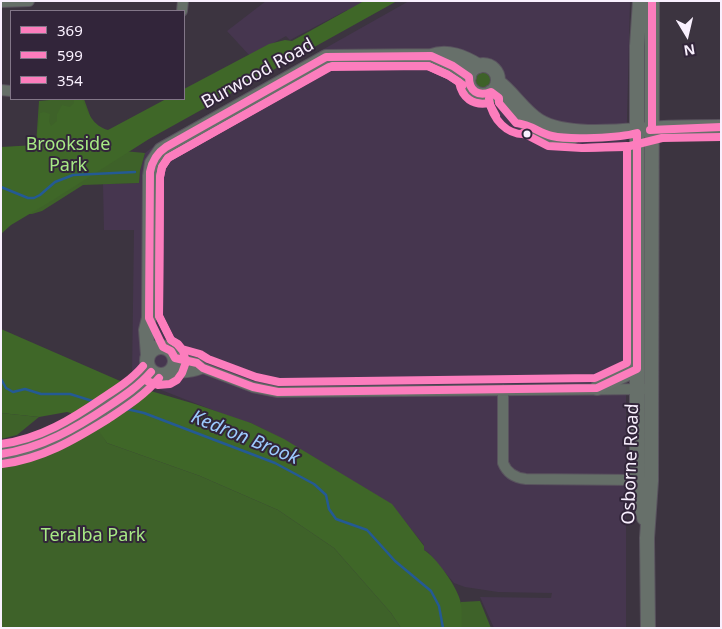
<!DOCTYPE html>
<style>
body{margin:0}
#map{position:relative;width:722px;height:629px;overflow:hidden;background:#3c3440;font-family:"Noto Sans",sans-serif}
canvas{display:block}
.frame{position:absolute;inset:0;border:2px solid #f9f0fe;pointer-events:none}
.legend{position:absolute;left:10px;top:10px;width:175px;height:90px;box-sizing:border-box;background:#32253a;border:1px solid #827688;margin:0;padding:6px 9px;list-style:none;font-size:15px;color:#f9f0fe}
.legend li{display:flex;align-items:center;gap:10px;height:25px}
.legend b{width:25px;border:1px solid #827688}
.north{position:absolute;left:662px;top:10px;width:50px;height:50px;-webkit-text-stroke:4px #32253a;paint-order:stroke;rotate:171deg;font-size:14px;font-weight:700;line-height:20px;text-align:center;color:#f9f0fe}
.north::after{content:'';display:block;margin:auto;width:18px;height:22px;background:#f9f0fe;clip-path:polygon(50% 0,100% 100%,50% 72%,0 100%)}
</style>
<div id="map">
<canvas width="722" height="629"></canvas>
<div class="frame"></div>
<ul class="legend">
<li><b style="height:6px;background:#fc7dbd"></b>369</li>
<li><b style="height:6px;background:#fc7dbd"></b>599</li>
<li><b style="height:6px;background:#fc7dbd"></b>354</li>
</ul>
<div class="north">N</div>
</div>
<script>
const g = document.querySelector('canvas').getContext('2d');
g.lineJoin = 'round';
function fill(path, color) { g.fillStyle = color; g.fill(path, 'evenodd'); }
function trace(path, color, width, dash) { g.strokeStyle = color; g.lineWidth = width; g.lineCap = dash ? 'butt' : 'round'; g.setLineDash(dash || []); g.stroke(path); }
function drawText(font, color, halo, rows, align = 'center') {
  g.font = font + ' "Noto Sans",sans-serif'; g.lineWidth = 4; g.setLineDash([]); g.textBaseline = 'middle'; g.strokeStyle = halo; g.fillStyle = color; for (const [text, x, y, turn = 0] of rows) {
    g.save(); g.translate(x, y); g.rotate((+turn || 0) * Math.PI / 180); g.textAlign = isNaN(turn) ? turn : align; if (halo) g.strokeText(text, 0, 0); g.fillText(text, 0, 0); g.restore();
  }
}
fill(new Path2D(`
 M266,1H377L355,13L347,10L290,40L286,36L250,56L227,31Z
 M409,1H630L626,158V628H494L480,597L551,598L552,593L498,592L465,587L454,583L428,552L424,550V545L391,504L267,431L251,423L241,421L151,386L132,377L134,230H104L103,184L139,183L140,171L145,153L159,142Z`), '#46364f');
fill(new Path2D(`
 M474 80a9 9 0 1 1 18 0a9 9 0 1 1-18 0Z
 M60,99H84L102,149L145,153L140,171L139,183L83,185L42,211L32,214H15L1,148L36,145L39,101Z
 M1,413L39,417L17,435L1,439Z
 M98,428L107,443L200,476L278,510L334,548L391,613L401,628H1V466C37,461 67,446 98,428Z
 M480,601L491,628H461V602Z`), '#3e6229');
fill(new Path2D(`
 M364,1H397L149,139L53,200L11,225L1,234V147L36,145L40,113L44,112L50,114L49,121L51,126L57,121V114L62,105L70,107L74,103V99H82C88,113 93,126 108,130L166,99H184V89L269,44L285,40L292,41Z
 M1,329L127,384L195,404L251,423L284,439L392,504L424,546V550C436,557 457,587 460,600C463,608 461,619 462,628H401L391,613L334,548L278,510L200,476L107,443L94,424L78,415L67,412L39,417L1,413Z`), '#3f6728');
trace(new Path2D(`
 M1,187L28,198H34L40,195L55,182L73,175L135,172
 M1,379L6,388L13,392L25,389L41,394H70L102,404
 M118,407L144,413L275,463L314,484L326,495L329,509L336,519L367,530L395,561L431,591L439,606L443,628`), '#245a94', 2.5);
const street = new Path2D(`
 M1,2L29,1
 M182,11L183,1
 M1,90L11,91
 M175,358L197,363L203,368L253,387L278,392L651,389
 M172,371C182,374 193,372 203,368
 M503,390V463C507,473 515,478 526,479L637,480`);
const secondary = new Path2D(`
 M640,1L637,46V480L644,518
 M431,56L439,61L453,66L469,77
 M468 80a15 15 0 1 1 30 0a15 15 0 1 1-30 0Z
 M498,82C513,93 523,111 539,121C569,139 629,130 664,128C683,127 702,127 721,127
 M491,92L509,103L523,121L534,128L551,136L572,137
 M147 361a14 14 0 1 1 28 0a14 14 0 1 1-28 0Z
 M148,355L146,330L149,318L150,176L152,163L161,150L326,57L431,56C448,50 464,57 479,66
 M597,388L637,369
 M1,454C41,451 73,429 106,408C122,397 139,388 151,372
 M648,628L647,538L651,481L652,1`);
trace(street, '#59535e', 12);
trace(secondary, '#59535e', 16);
trace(street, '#656f68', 10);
trace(secondary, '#67706a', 14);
trace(new Path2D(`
 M652,1V129
 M431,56L453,66L469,77C469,91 478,97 491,92L499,98V103L516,123C533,125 538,133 552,136C569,140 620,138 637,133V369L597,388L278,392L253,387L203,368L197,363L175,358L171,351L163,347L149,318L150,172C152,161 157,153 166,147L326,57Z
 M650,130L721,127
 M1,454C42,448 76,428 109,406C124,396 139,386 151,372`), '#fc7dbd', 8);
trace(new Path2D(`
 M489,99C492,119 507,136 527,134
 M523,133L548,146L582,148L626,147L662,138L721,137
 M147,381L158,385L170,384L177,380L182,373L186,362L183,351L177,344L171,340L159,316L160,177L162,167L168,158L329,67L428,66L448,75L463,85
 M2,464C42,459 74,440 108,419C126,407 145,395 159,378`), '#fc7dbd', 8);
trace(new Path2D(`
 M496,116L489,103C473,106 462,98 459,82L448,75L428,66H332L168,158L162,167L160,177L159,316L171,340L178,344L182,349L200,354L208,359L256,377L279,382L595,378L627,363V146L583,148
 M1,444C40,439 72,419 104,397C118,388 132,379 143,366`), '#fc7dbd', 8);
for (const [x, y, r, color] of [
 [527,134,4.5,"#f9f0fe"]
]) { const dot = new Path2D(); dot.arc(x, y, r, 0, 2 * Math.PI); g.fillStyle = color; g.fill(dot); trace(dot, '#32253a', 2); }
drawText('18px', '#f9f0fe', '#32253a', [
 ["Burwood Road",258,74,-29],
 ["Osborne Road",631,464,-88]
]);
drawText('18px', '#a7e985', '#32253a', [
 ["Brookside",68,145],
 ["Park",68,166],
 ["Teralba Park",93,536]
]);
drawText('italic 19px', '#9ccafe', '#32253a', [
 ["Kedron Brook",245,438,22]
]);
</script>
